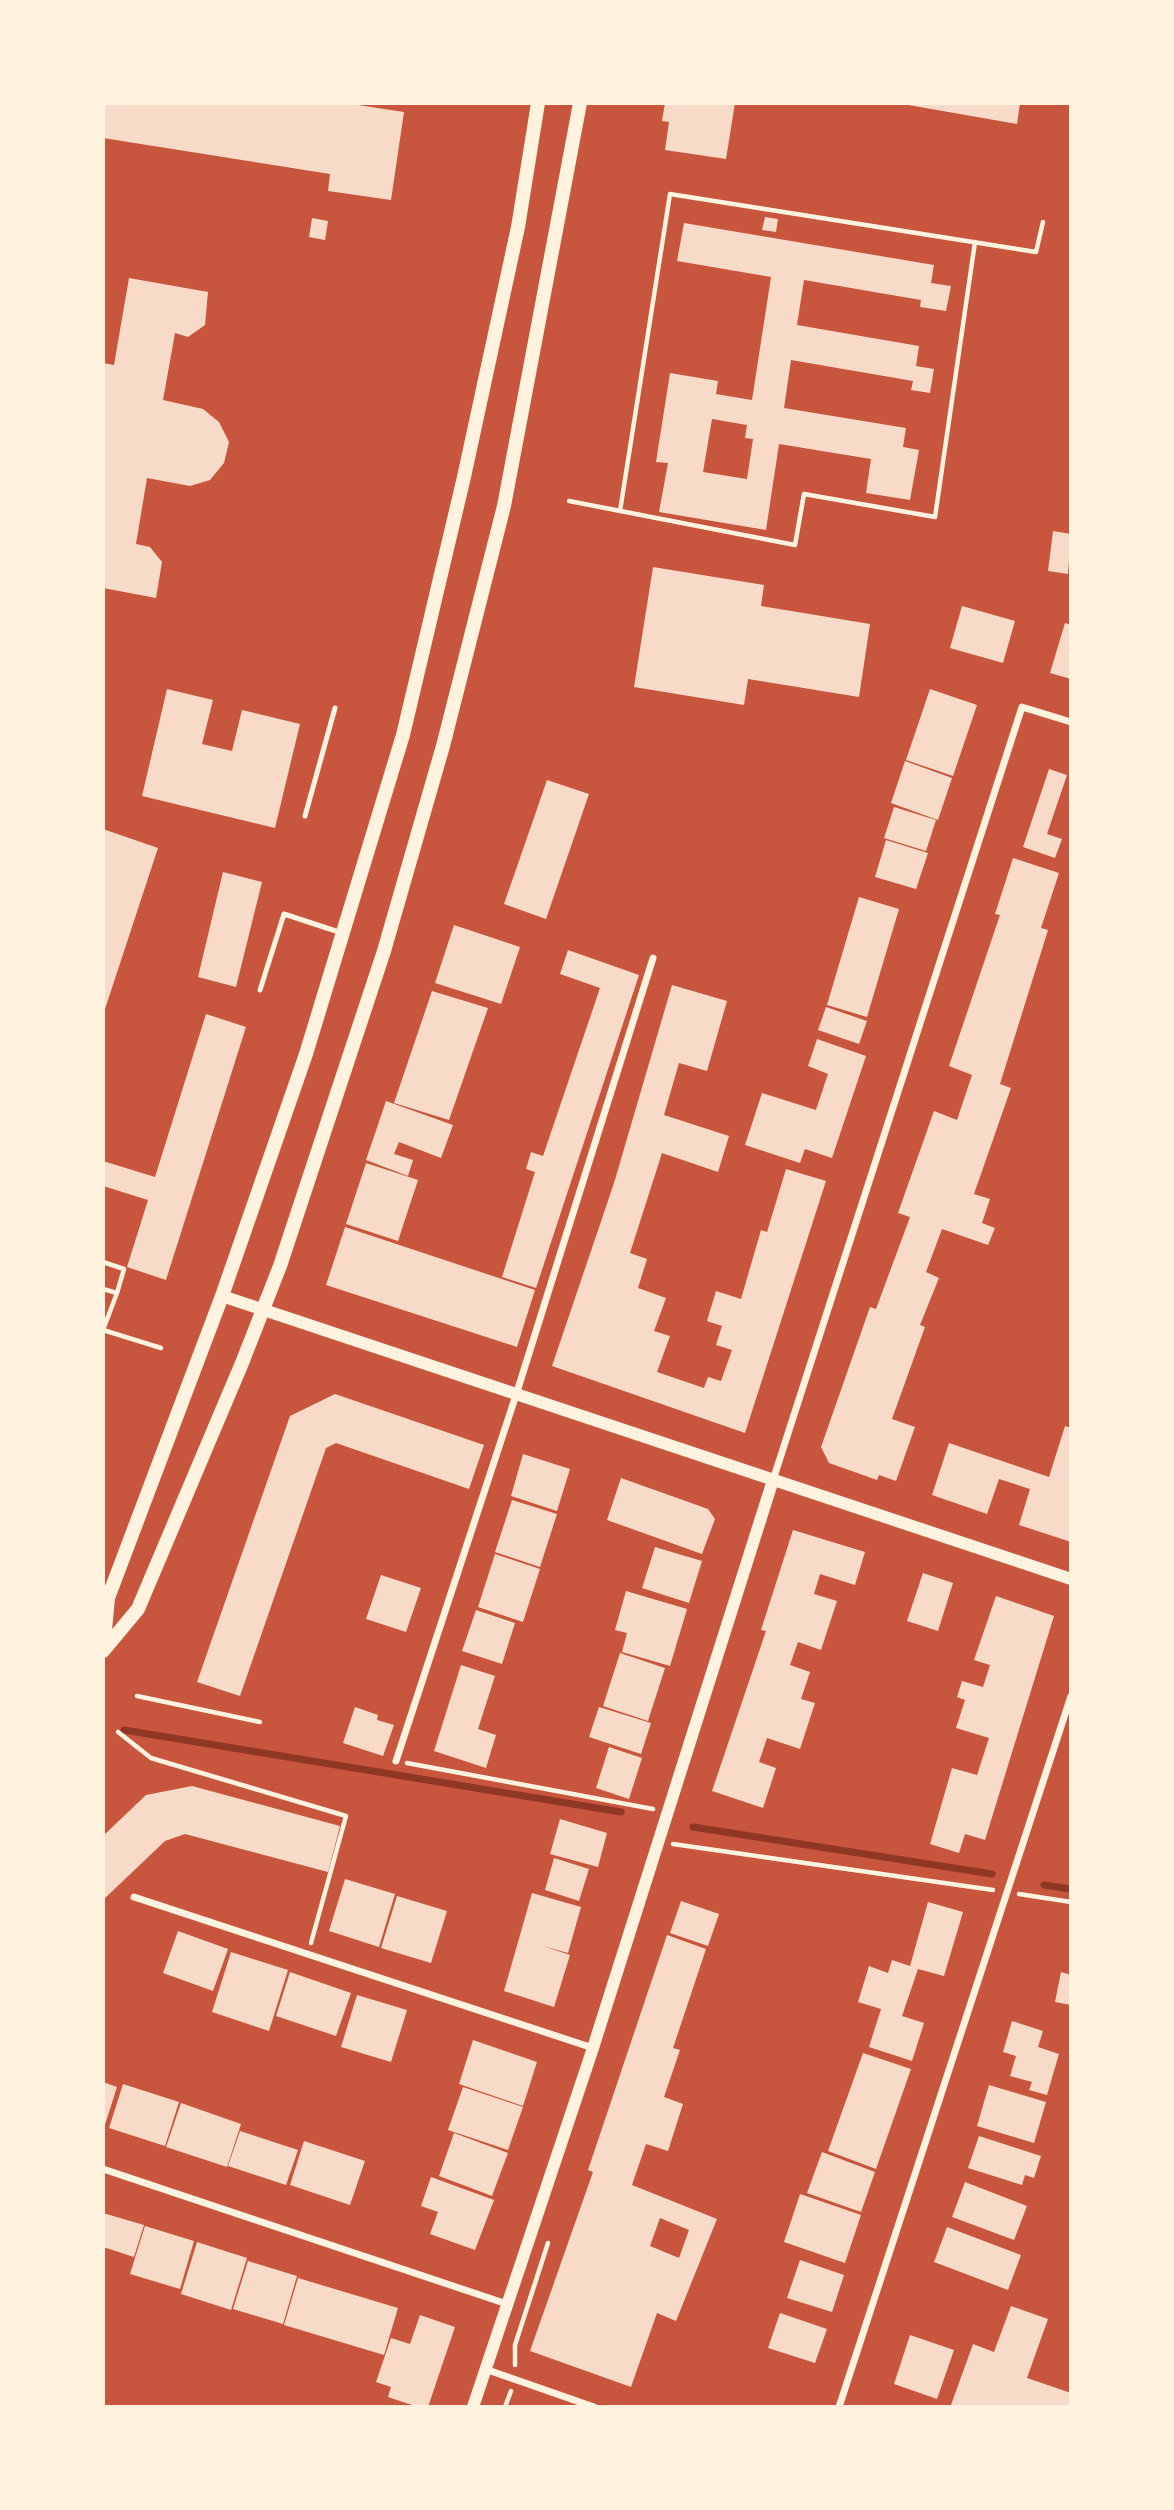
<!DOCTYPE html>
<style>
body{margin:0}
#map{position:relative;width:1174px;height:2510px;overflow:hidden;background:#c8553d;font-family:"Fira Sans Condensed",sans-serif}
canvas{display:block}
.frame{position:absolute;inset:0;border:105px solid #fff3e0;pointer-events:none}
</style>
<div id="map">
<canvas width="1174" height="2510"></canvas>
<div class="frame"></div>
</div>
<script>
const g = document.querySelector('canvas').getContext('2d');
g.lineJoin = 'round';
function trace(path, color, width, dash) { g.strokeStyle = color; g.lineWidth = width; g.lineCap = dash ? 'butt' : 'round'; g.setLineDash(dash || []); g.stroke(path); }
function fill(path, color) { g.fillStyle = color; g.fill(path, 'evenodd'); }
trace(new Path2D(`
 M124,1730L621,1812
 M693,1827L992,1874
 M1044,1885L1071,1889`), '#8f3625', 7);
fill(new Path2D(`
 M103,103H345L404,112L391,200L328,191L330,174L103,138Z
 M665,103H735L726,159L665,150L669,122L662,121Z
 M897,103H1020L1017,124Z
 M765,217L778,219L776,232L762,230Z
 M312,218L328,221L325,240L309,237Z
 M684,223L934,265L931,283L951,286L946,311L920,307L921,300L804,280L797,325L919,346L916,366L934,369L930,393L911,390L913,381L791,360L784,408L906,428L903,447L919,450L910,500L866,493L871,459L779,444L766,530L659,512L668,463L656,462L670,373L718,381L716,394L752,400L771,277L677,261ZM712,419L747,425L745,438L753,439L747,479L703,472Z
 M129,278L208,292L205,325L188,337L175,333L163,400L203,409L219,422L229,442L224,463L210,480L190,486L147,478L136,544L150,547L162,562L156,598L103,588V363L114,365Z
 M1053,531L1071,534L1068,574L1048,571Z
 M653,567L764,585L761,606L870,624L859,697L748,679L744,705L634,687Z
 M962,606L1015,621L1003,663L950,648Z
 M1065,623L1071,625V679L1050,673Z
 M167,689L213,700L202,744L232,751L242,710L300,724L275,828L142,796Z
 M930,689L977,705L953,776L906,760Z
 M905,761L952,778L938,820L891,803Z
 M1049,769L1067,775L1047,834L1062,839L1055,858L1023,847Z
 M547,780L589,794L546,919L504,904Z
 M894,807L936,820L926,851L884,838Z
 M103,829L158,848L104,1012H103Z
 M886,840L928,853L916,889L875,877Z
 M1013,858L1059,873L1041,928L1048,930L1000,1084L1011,1088L974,1194L990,1199L982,1223L995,1228L988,1245L942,1229L926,1272L939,1278L920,1325L925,1327L892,1419L915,1427L896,1481L879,1475L877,1480L829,1463L821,1447L870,1307L876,1309L910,1217L898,1213L934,1111L957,1120L972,1075L949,1066L1000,915L995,914Z
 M223,872L262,882L236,987L198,977Z
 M859,897L899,909L867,1017L827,1005Z
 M454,925L520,947L501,1004L435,983Z
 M568,950L639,975L536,1288L502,1277L535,1172L526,1169L531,1152L543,1156L600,988L560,974Z
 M672,985L727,1001L707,1071L679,1063L664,1115L729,1136L718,1172L662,1153L630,1253L647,1259L638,1288L666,1298L654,1331L670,1336L657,1372L704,1388L708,1377L721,1381L732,1350L716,1345L722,1326L707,1321L716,1291L741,1299L761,1230L767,1232L786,1169L826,1181L745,1433L552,1366L614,1183Z
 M432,991L488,1008L449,1120L394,1103Z
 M826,1007L867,1021L859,1044L818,1030Z
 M206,1014L246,1027L166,1280L127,1267L148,1200L103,1186V1161L155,1177Z
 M817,1039L866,1056L832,1158L805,1149L800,1163L745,1145L762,1093L816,1110L828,1074L808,1066Z
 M386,1101L453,1125L441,1158L399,1142L394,1154L413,1160L408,1176L366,1160Z
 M366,1163L418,1180L398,1241L346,1224Z
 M345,1227L535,1290L517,1347L326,1285Z
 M335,1394L484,1445L469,1489L336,1443L326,1448L240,1696L197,1682L290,1416Z
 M1065,1426L1071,1428V1542L1019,1525L1030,1489L999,1479L987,1514L932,1495L949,1443L1049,1477Z
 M523,1454L570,1469L557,1511L511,1496Z
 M621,1478L708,1509L715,1519L702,1554L607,1520Z
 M512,1500L557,1514L540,1567L495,1552Z
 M793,1530L865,1552L855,1585L820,1574L814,1594L837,1601L821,1650L798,1642L790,1665L810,1672L801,1699L815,1703L800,1749L767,1738L759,1762L776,1768L763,1808L712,1791L766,1631L761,1630Z
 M655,1547L702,1561L689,1603L642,1588Z
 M495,1554L540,1569L523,1622L478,1607Z
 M923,1573L953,1583L938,1631L907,1621Z
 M381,1575L421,1588L406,1632L366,1619Z
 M626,1591L687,1609L670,1666L622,1652L627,1633L615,1630Z
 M996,1596L1054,1616L985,1840L965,1834L959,1853L930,1844L952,1768L977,1775L989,1738L956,1728L965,1700L957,1697L962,1681L983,1687L990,1665L974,1660Z
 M476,1610L515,1623L502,1664L462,1651Z
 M620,1653L665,1668L648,1721L603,1706Z
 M461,1665L495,1676L478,1729L496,1735L486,1768L434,1751Z
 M355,1707L378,1715L377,1720L394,1725L383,1756L343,1743Z
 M599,1707L651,1723L641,1754L589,1737Z
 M609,1747L642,1758L629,1799L596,1788Z
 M192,1786L340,1826L328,1872L185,1834L165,1841L103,1900V1836L146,1795Z
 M560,1819L607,1833L598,1867L550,1854Z
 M554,1858L589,1869L579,1901L545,1890Z
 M345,1879L395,1894L379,1947L329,1931Z
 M532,1893L581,1907L568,1953L543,1946L570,1955L554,2007L504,1991Z
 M397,1896L447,1911L431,1963L381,1948Z
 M681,1901L719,1914L708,1946L670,1933Z
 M928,1902L963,1912L944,1976L918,1969L902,2016L924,2023L912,2061L869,2047L881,2009L858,2002L869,1966L888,1973L892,1960L910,1966Z
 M178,1931L228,1949L213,1991L163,1973Z
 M667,1935L706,1949L673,2048L680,2050L664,2097L683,2104L668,2151L646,2144L632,2185L717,2219L676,2321L657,2313L631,2387L530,2351L593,2172L588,2170ZM660,2218L689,2230L679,2258L650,2246Z
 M231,1952L288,1970L269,2031L212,2012Z
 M290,1972L351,1993L336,2036L276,2016Z
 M1061,1972L1071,1975V2005L1055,2002Z
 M357,1995L407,2010L391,2062L341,2047Z
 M1012,2021L1043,2031L1038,2047L1059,2054L1047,2095L1029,2090L1032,2082L1010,2076L1016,2056L1003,2052Z
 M473,2040L537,2062L523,2106L459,2084Z
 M863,2053L911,2069L876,2169L828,2151Z
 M103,2082L117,2087L104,2128H103Z
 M123,2084L179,2102L165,2146L109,2128Z
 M989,2085L1046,2102L1034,2143L977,2126Z
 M463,2087L523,2107L508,2150L448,2130Z
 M181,2103L241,2124L227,2167L166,2147Z
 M240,2131L298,2150L286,2185L228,2166Z
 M454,2133L508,2153L492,2196L439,2176Z
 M979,2136L1041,2156L1034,2178L1025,2175L1022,2185L968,2168Z
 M304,2141L365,2161L350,2205L290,2185Z
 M822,2152L875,2172L861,2212L807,2193Z
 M431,2177L494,2200L475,2250L430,2234L438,2212L421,2206Z
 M965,2182L1027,2206L1014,2240L952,2217Z
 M800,2194L861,2215L845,2263L784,2242Z
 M103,2213L144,2225L134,2257L103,2247Z
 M145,2226L194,2241L180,2289L130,2274Z
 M947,2227L1021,2255L1008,2290L934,2262Z
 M197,2242L247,2258L231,2310L181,2294Z
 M800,2260L844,2275L832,2312L787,2298Z
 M248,2261L297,2276L283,2324L233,2309Z
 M298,2278L398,2308L384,2355L284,2325Z
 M1011,2306L1048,2319L1027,2378L1071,2393V2407H957L951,2405L973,2344L994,2352Z
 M780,2313L827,2329L815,2363L768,2348Z
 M420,2315L455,2327L428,2407H418L388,2397L391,2387L376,2382L391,2338L410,2344Z
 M910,2335L954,2350L937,2399L894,2384Z`), '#f7dbc8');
trace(new Path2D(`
 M569,501L795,545L804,494L935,517L975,242
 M620,511L670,194L1036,252L1043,222
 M103,1262L124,1269L117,1293
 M103,1289L117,1293L103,1330
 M103,1330L161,1348
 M137,1696L260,1722
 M118,1732L151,1758L346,1816L311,1943
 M407,1763L653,1809
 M673,1844L993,1890
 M1019,1894L1071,1902
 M515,2365V2345L548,2243
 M505,2407L511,2391`), '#fff3e0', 4.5);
trace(new Path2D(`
 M305,816L335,708
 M260,990L284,914L342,933`), '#fff3e0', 5);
trace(new Path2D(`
 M773,1480L1022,707L1071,722
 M396,1761L516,1395L653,958
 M134,1897L593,2048
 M103,2169L507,2304
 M485,2369L594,2407
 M839,2407L1071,1696`), '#fff3e0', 7);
trace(new Path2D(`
 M222,1296L1071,1579
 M473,2407L593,2048L773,1480`), '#fff3e0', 12);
trace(new Path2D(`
 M103,1651L138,1609L242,1363L280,1266L384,951L443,746L504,506L580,103
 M103,1651L108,1598L222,1296L306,1054L403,735L464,477L518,227L538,103`), '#fff3e0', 14);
</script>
